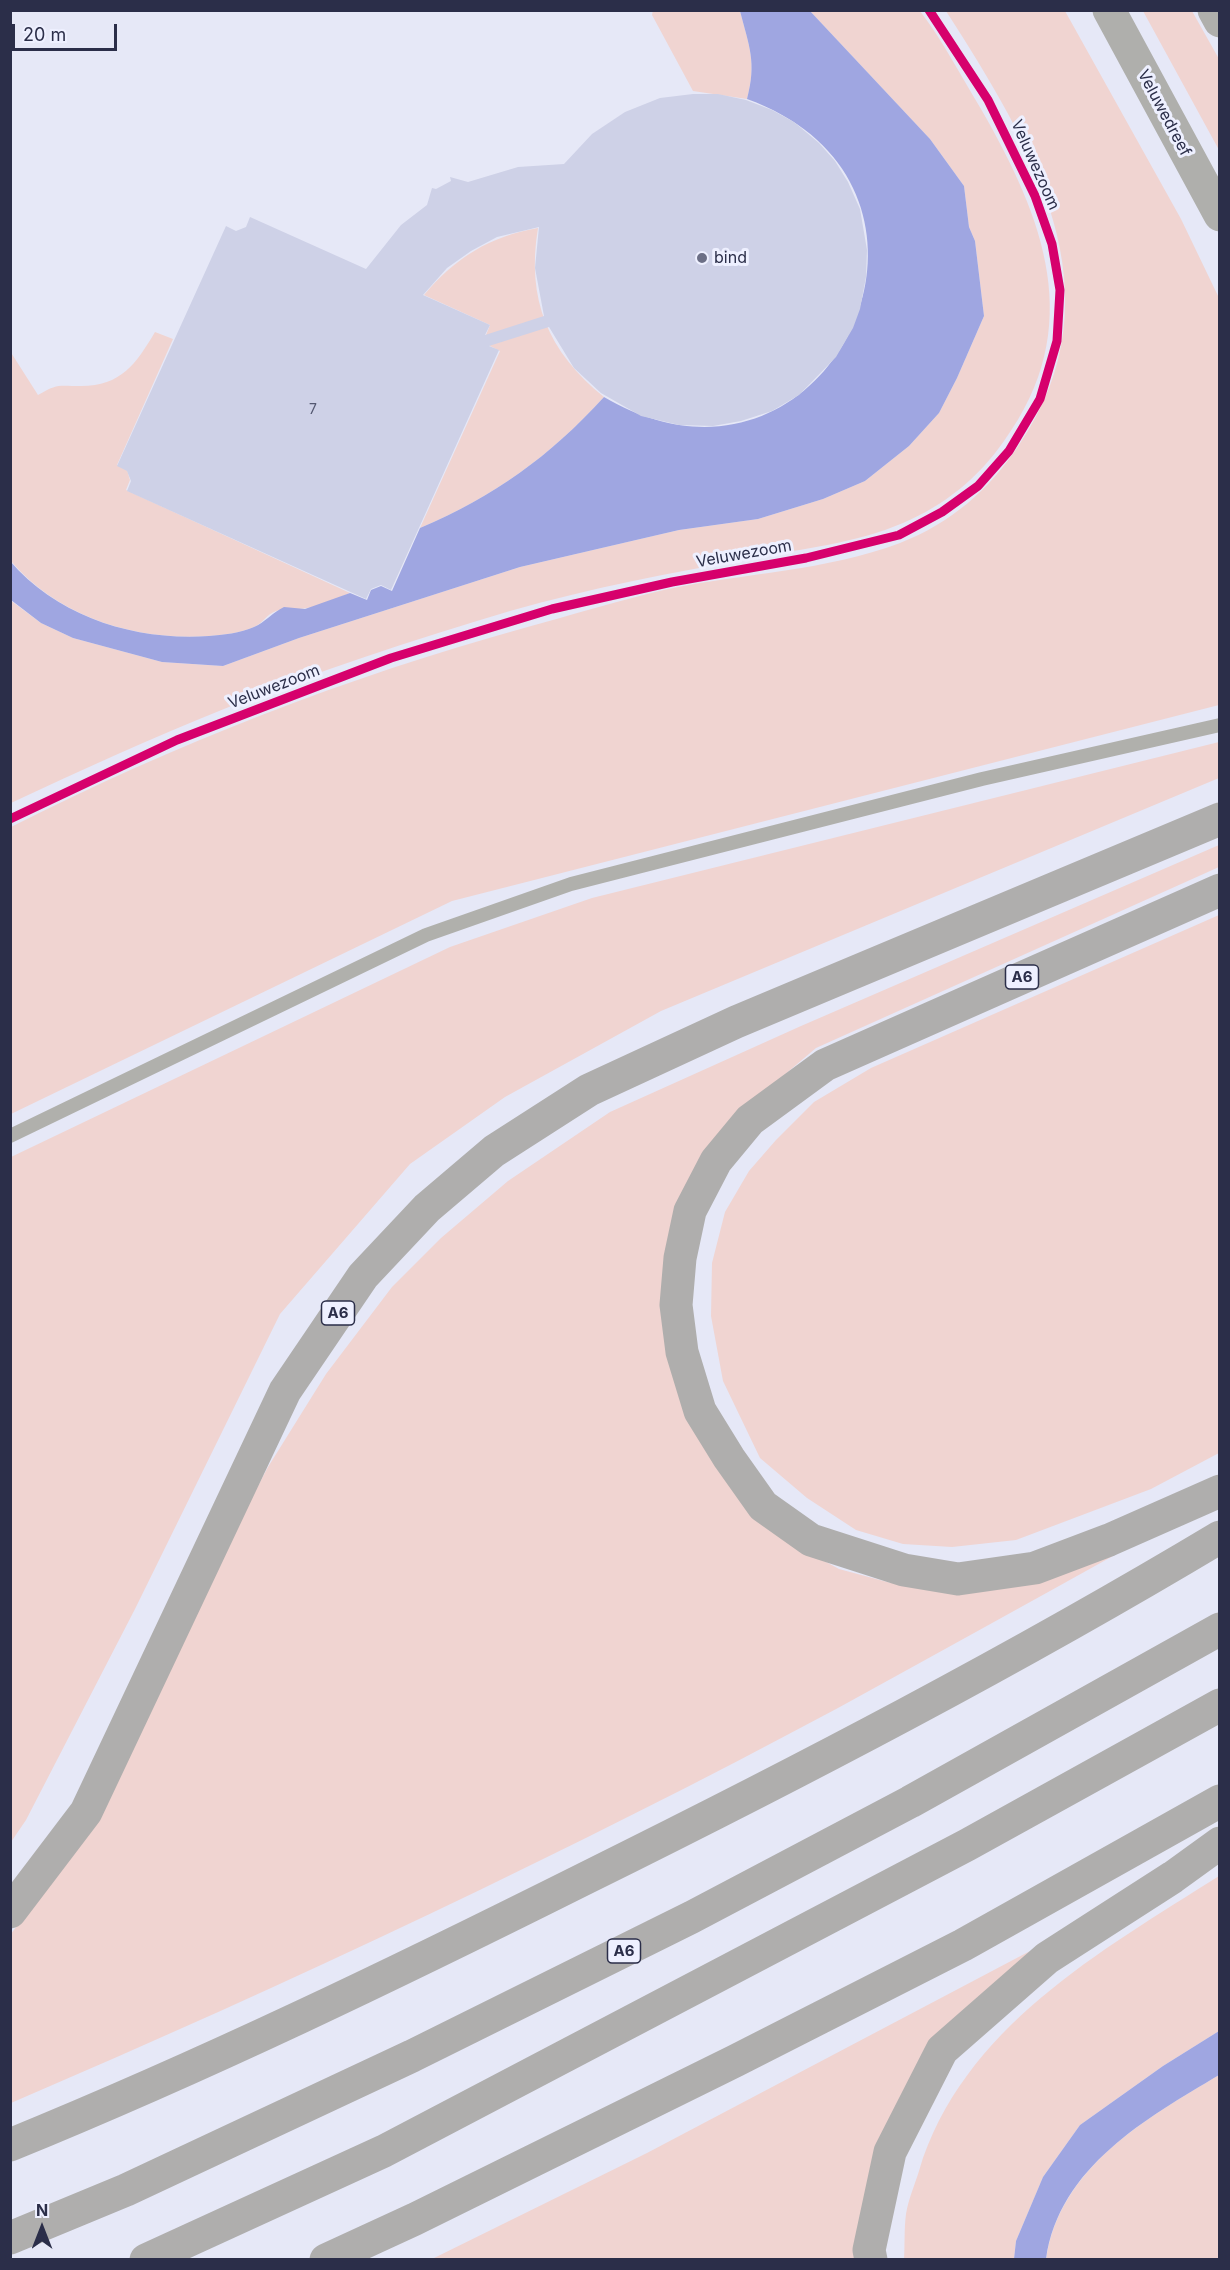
<!DOCTYPE html>
<style>
body{margin:0}
#map{position:relative;width:1230px;height:2270px;overflow:hidden;background:#e6e8f7;font-family:Inter,sans-serif}
canvas{display:block}
.frame{position:absolute;inset:0;border:12px solid #2b2e49;pointer-events:none}
.north{position:absolute;left:12px;top:2198px;width:60px;height:60px;-webkit-text-stroke:4px #eef0ff;paint-order:stroke;rotate:0deg;font-size:16px;font-weight:700;line-height:24px;text-align:center;color:#2b2e49}
.north::after{content:'';display:block;margin:auto;width:21px;height:27px;background:#2b2e49;clip-path:polygon(50% 0,100% 100%,50% 72%,0 100%)}
.scale{position:absolute;left:12px;top:24px;width:105px;height:27px;box-sizing:border-box;border:3px solid #2b2e49;border-top:0;padding-left:8px;font-size:18px;line-height:21px;white-space:nowrap;color:#2b2e49;-webkit-text-stroke:4px #eef0ff;paint-order:stroke}
</style>
<div id="map">
<canvas width="1230" height="2270"></canvas>
<div class="frame"></div>
<div class="north">N</div>
<div class="scale">20 m</div>
</div>
<script>
const g = document.querySelector('canvas').getContext('2d');
g.lineJoin = 'round';
function fill(path, color) { g.fillStyle = color; g.fill(path, 'evenodd'); }
function trace(path, color, width, dash) { g.strokeStyle = color; g.lineWidth = width; g.lineCap = dash ? 'butt' : 'round'; g.setLineDash(dash || []); g.stroke(path); }
function drawText(font, color, halo, rows, align = 'center') {
  g.font = font + ' Inter,sans-serif'; g.lineWidth = 6; g.setLineDash([]); g.textBaseline = 'middle'; g.strokeStyle = halo; g.fillStyle = color; for (const [text, x, y, turn = 0] of rows) {
    g.save(); g.translate(x, y); g.rotate((+turn || 0) * Math.PI / 180); g.textAlign = isNaN(turn) ? turn : align; if (halo) g.strokeText(text, 0, 0); g.fillText(text, 0, 0); g.restore();
  }
}
fill(new Path2D(`
 M653,10L740,11C749,46 757,62 747,99L693,91L652,15Z
 M810,11H920C943,41 961,76 981,109C1044,219 1087,327 1004,441C978,478 945,505 903,523C856,543 802,549 752,558C671,573 590,588 510,611C413,640 317,671 224,709C152,738 81,770 11,803L10,600L41,623L73,638L162,662L223,666L299,638L520,567L679,530L758,519L823,499L865,481L909,446L939,413L957,378L984,316L975,241L969,227L964,186L930,139Z
 M946,11H1065L1181,219L1219,298V705L452,901L11,1114V827C175,744 347,677 524,628C572,615 620,600 668,589C745,573 826,571 900,543C951,523 989,490 1019,445C1123,293 1031,144 946,11Z
 M1143,11H1192L1219,59V150Z
 M538,228C526,299 548,352 604,397C549,457 495,496 420,528L500,351L490,346L486,335L490,325L424,295C455,258 490,236 538,228Z
 M155,332L173,339L117,465L127,470L130,480L126,490L350,593C337,598 321,606 307,608C297,610 287,608 276,611C267,614 262,624 254,627C241,633 222,635 209,636C137,641 59,618 11,561L10,351L38,395C58,383 59,386 81,386C121,386 136,364 155,332Z
 M1219,742V778L661,1011L505,1097L410,1164L280,1314L135,1609L26,1820L11,1842V1157L450,947L592,898Z
 M1219,845V867L816,1048L736,1116L689,1182L688,1421L806,1551L839,1569L891,1583L1122,1551C1028,1603 933,1656 838,1708C569,1852 291,1983 11,2103L10,1935L44,1891L268,1467L326,1374L392,1287L441,1238L508,1181L610,1112L801,1026Z
 M1219,915V1453L1151,1489L1016,1540L952,1547L903,1544L856,1530L807,1498L760,1458L723,1381L711,1316L712,1263L725,1212L749,1171L776,1140L814,1102L871,1068Z
 M1219,1876V2031L1163,2066L1080,2125L1043,2177L1016,2241L1014,2259L904,2260C905,2244 904,2229 906,2214C908,2200 915,2184 919,2171C962,2028 1101,1951 1219,1876Z
 M1030,1951L957,2019L860,2259L430,2260L647,2153Z
 M1219,2075V2259L1046,2260C1059,2167 1147,2118 1219,2075Z`), '#f0d4d1');
fill(new Path2D(`
 M740,11H810L930,139L964,186L969,227L975,241L984,316L957,378L939,413L909,446L865,481L823,499L758,519L679,530L520,567L299,638L223,666L162,662L73,638L41,623L11,600L10,561C59,618 136,641 209,636C222,635 241,633 254,627C264,623 273,612 284,607L305,609L350,593L367,600L371,590L381,586L392,591L420,528C495,496 549,457 604,397C828,529 990,187 747,99C757,62 749,46 740,11Z
 M1219,2031V2075C1147,2118 1059,2167 1046,2259H1014L1016,2241L1043,2177L1080,2125L1163,2066Z`), '#9fa6e1');
fill(new Path2D(`
 M693,94H718L746,100L772,110L794,122L819,143L835,161L848,182L860,209L867,250L866,277L860,309L853,328L836,357L799,395L772,411L741,421L713,426L679,425L641,416L601,393L574,368L549,327L489,346L499,350L391,590L381,585L371,589L366,599L127,491L131,481L127,471L117,466L226,226L236,231L246,227L250,217L366,269L401,225L427,205L432,188L436,189L451,181L450,177L468,182L518,167L564,164L592,134L625,112L660,98ZM539,227L535,268L544,316L485,335L490,325L423,295L447,268L471,251L497,237Z`), '#ced1e7');
trace(new Path2D(`
 M10,1136L426,935L571,884L982,779L1220,725`), '#b0b0ac', 14);
trace(new Path2D(`
 M1109,10L1220,215
 M1214,10L1220,21`), '#afafac', 33);
trace(new Path2D(`
 M1220,890L825,1065L750,1120L716,1161L690,1211L680,1258L676,1305L682,1352L700,1411L729,1458L763,1506L811,1540L904,1570L958,1579L1035,1568L1109,1540L1220,1491
 M10,1912L86,1812L285,1391L363,1276L427,1208L494,1151L589,1090L736,1022L1220,819
 M10,2145C206,2065 396,1973 584,1879C800,1772 1013,1661 1220,1537
 M10,2238L126,2190L412,2056L692,1917L910,1802L1220,1629
 M146,2260L384,2151L967,1845L1220,1705
 M326,2260L415,2219L735,2061L963,1945L1220,1801
 M871,2260L869,2250L890,2152L942,2050L1047,1958L1173,1877L1220,1843`), '#afaead', 33);
trace(new Path2D(`
 M10,819L177,740L391,658L552,609L672,582L806,558L899,535L942,512L978,486L1009,451L1040,399L1057,341L1060,290L1052,244L1035,196L988,100L929,10`), '#d6006c', 9);
for (const [x, y, r, color] of [
 [702,258,6,"#6c6f86"]
]) { const dot = new Path2D(); dot.arc(x, y, r, 0, 2 * Math.PI); g.fillStyle = color; g.fill(dot); trace(dot, '#eef0ff', 2); }
drawText('14px', '#545871', null, [
 ["7",313,410]
]);
for (const [x, y, w] of [
 [1022,977,33],
 [338,1313,33],
 [624,1951,33]
]) { const box = new Path2D(); box.roundRect(x - w / 2, y - 12, w, 24, 4.5); g.fillStyle = '#eef0ff'; g.fill(box); trace(box, '#2b2e49', 1.5); }
drawText('bold 15px', '#2b2e49', null, [
 ["A6",1022,977],
 ["A6",338,1313],
 ["A6",624,1951]
]);
drawText('16px', '#2b2e49', '#eef0ff', [
 ["Veluwedreef",1164,113,62],
 ["Veluwezoom",1035,165,66],
 ["Veluwezoom",744,554,-10],
 ["Veluwezoom",274,687,-21]
]);
drawText('16px', '#2b2e49', '#eef0ff', [
 ["bind",714,258]
], 'left');
</script>
